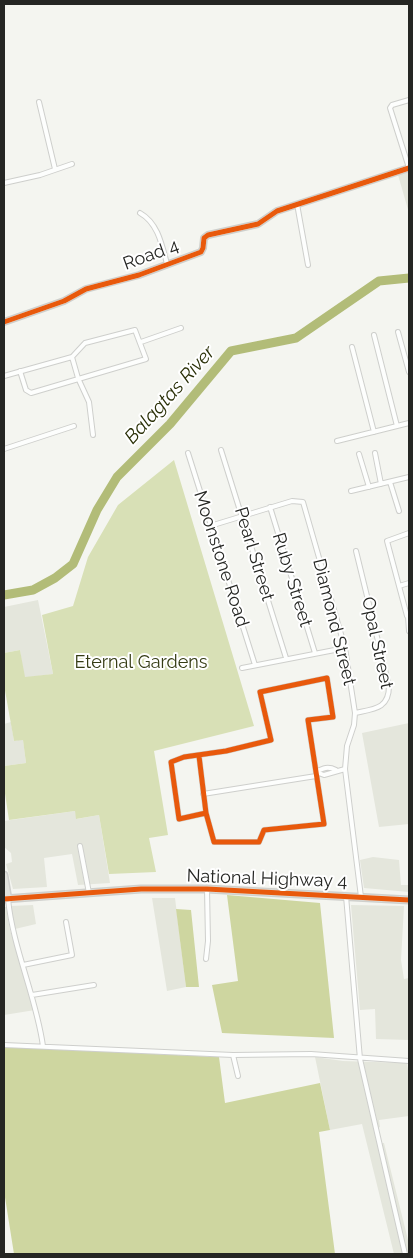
<!DOCTYPE html>
<style>
body{margin:0}
#map{position:relative;width:413px;height:1258px;overflow:hidden;background:#f4f5f0;font-family:Raleway,sans-serif}
canvas{display:block}
.frame{position:absolute;inset:0;border:5px solid #252623;pointer-events:none}
</style>
<div id="map">
<canvas width="413" height="1258"></canvas>
<div class="frame"></div>
</div>
<script>
const g = document.querySelector('canvas').getContext('2d');
g.lineJoin = 'round';
function fill(path, color) { g.fillStyle = color; g.fill(path, 'evenodd'); }
function trace(path, color, width, dash) { g.strokeStyle = color; g.lineWidth = width; g.lineCap = dash ? 'butt' : 'round'; g.setLineDash(dash || []); g.stroke(path); }
function drawText(font, color, halo, rows, align = 'center') {
  g.font = font + ' Raleway,sans-serif'; g.lineWidth = 4; g.setLineDash([]); g.textBaseline = 'middle'; g.strokeStyle = halo; g.fillStyle = color; for (const [text, x, y, turn = 0] of rows) {
    g.save(); g.translate(x, y); g.rotate((+turn || 0) * Math.PI / 180); g.textAlign = isNaN(turn) ? turn : align; if (halo) g.strokeText(text, 0, 0); g.fillText(text, 0, 0); g.restore();
  }
}
fill(new Path2D(`
 M409,172V213L398,175Z
 M38,600L53,674L24,678L20,650L4,653V607Z
 M11,722L14,741L23,739L26,763L4,766V724Z
 M409,723V824L379,827L362,733Z
 M75,811L77,819L99,815L110,883L78,885L72,854L44,858L47,887L13,889L6,864L12,862L11,853L4,847V821Z
 M373,857L399,860L401,885H409V892L364,888L360,860Z
 M152,898H175L186,987L167,991Z
 M33,905L36,924L15,929L11,906Z
 M351,905L404,906L401,960L404,979L409,978V1040L376,1039L375,1009L360,1010Z
 M4,907H6L10,930L35,1010L4,1015Z
 M315,1057L343,1061L407,1063L409,1077V1116L379,1120L380,1127L378,1128L381,1143H384L409,1244V1254H394L362,1124L330,1130Z`), '#e4e6dc');
fill(new Path2D(`
 M174,460L254,726L154,751L168,835L149,838L156,872L109,874L99,815L76,819L75,811L9,820L4,787V766L26,763L23,740L14,741L4,685V653L20,650L25,677L53,674L42,615L73,606L88,557L118,505Z`), '#d8e0b6');
fill(new Path2D(`
 M227,895L320,903L334,1038L222,1033L212,985L238,981Z
 M176,909L191,910L199,987H186Z
 M4,1047L219,1057L225,1103L320,1083L330,1130L319,1132L335,1254H14L4,1191Z`), '#ced6a0');
trace(new Path2D(`
 M4,595L33,590L55,578L73,564L97,510L117,477L170,424L231,351L296,338L379,281L409,278`), '#b2bc78', 9);
const minor = new Path2D(`
 M39,102L55,169
 M409,168L390,108L392,105L409,100
 M4,183L40,175L72,164
 M297,204L308,265
 M140,213C158,223 162,245 167,264
 M398,332L409,372
 M374,335L397,426
 M141,342L181,328
 M352,347L374,432
 M72,357L78,378L89,402L93,435
 M4,376L72,357L85,343L135,330L146,359L31,393L26,390L20,371
 M337,441L409,423
 M4,449L74,426
 M221,450L286,658
 M188,453L255,665
 M375,453L381,484
 M359,454L369,487
 M390,482L399,511
 M351,491L409,477
 M270,507L315,653
 M210,526L292,501L303,502L345,648L355,713L354,725L347,746L345,769L361,897
 M399,586L409,583
 M407,616L387,541L409,533
 M408,616L409,631
 M242,668L345,648
 M355,713C374,709 389,709 389,686L356,551
 M199,756L206,813L214,842H259L264,830L324,824L308,720L333,717L327,678L260,692L271,740L226,751L184,757L171,762L179,819L206,813
 M336,770C328,766 323,768 316,772L324,775L345,769
 M203,794L316,776
 M80,846L89,893
 M346,896L360,1059L405,1254
 M8,899C13,949 36,996 43,1046
 M206,959L208,941L207,889
 M23,965L72,955L66,922
 M32,995L94,985
 M4,1045L233,1055L311,1054L409,1061
 M233,1055L238,1076`);
const tertiary = new Path2D(`
 M4,322L64,301L86,289L139,275L201,252L203,248L204,238L208,235L258,224L277,211L409,168`);
const primary = new Path2D(`
 M4,875L8,899
 M4,899L141,889H207L409,900`);
trace(minor, '#cecfcc', 6);
trace(tertiary, '#cecfcc', 8);
trace(primary, '#cfd0cd', 9);
trace(minor, '#fdfefd', 4);
trace(tertiary, '#fdfefd', 5);
trace(primary, '#e2e3dd', 6);
trace(new Path2D(`
 M4,322L64,301L86,289L139,275L201,252L203,248L204,238L208,235L258,224L277,211L409,168
 M199,756L206,813L214,842H259L264,830L324,824L308,720L333,717L327,678L260,692L271,740L226,751L184,757L171,762L179,819L206,813
 M4,899L141,889H207L409,900`), '#e8590c', 5);
drawText('18px', '#252623', '#fff', [
 ["Road 4",151,255,-20],
 ["Pearl Street",254,554,73],
 ["Moonstone Road",221,559,72],
 ["Ruby Street",292,580,73],
 ["Diamond Street",334,622,76],
 ["Opal Street",377,643,78],
 ["National Highway 4",267,879,2]
]);
drawText('18px', '#353c14', '#fff', [
 ["Eternal Gardens",141,663]
]);
drawText('italic 19px', '#2a3007', '#fff', [
 ["Balagtas River",170,395,-48]
]);
</script>
